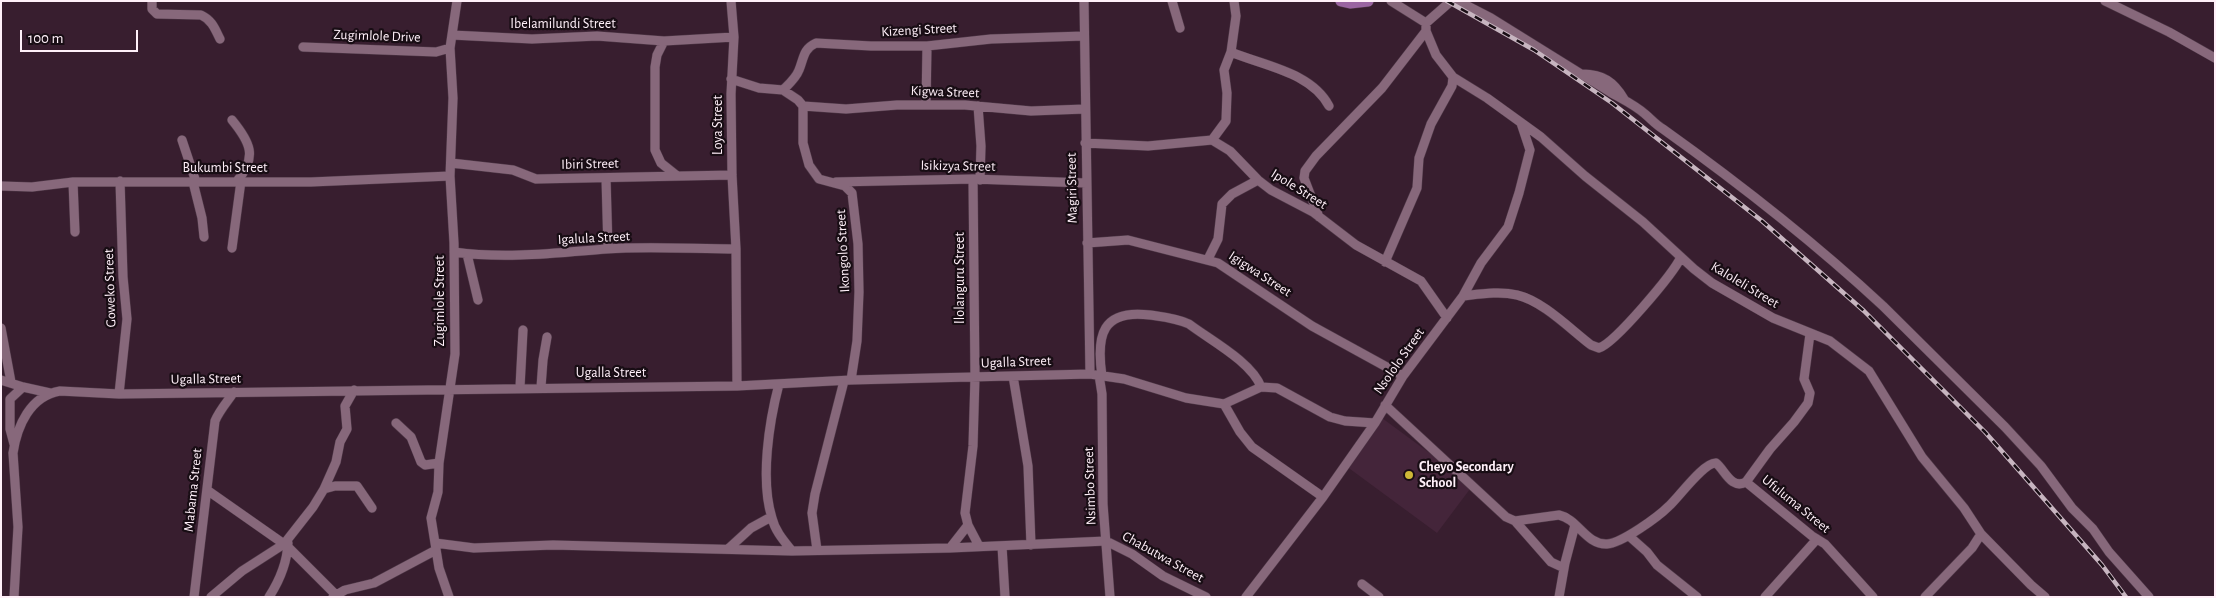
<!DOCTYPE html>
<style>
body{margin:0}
#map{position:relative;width:2216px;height:598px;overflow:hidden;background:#381e2f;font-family:"Alegreya Sans",sans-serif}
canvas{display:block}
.frame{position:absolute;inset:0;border:2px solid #fff0f9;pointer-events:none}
.scale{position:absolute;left:20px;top:30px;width:118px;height:22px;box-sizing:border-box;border:2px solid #fff0f9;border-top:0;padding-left:6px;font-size:15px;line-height:18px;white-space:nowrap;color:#fff0f9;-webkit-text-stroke:4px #180d14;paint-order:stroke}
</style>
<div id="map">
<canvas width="2216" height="598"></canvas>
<div class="frame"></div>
<div class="scale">100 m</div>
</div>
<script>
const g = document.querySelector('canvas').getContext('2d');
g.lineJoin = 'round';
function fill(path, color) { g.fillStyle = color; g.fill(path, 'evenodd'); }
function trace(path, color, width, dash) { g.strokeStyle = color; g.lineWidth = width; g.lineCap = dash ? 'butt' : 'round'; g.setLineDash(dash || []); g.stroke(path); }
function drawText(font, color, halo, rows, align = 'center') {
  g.font = font + ' "Alegreya Sans",sans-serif'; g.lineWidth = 4.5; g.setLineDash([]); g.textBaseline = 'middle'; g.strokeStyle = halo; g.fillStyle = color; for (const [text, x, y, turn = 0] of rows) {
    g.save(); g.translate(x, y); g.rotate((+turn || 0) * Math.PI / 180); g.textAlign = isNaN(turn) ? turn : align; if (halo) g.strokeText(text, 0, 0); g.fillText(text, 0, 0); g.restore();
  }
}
fill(new Path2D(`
 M1382,418L1473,485L1437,533L1346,466Z`), '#44253a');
const minor = new Path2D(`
 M152,1V9L157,14L201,15C212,20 215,29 220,39
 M731,1L734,37L731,94L732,175L736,249L737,386
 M1084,1L1090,374
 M1172,1L1180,28
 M1391,1L1426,23V31L1436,55L1453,77L1487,98L1541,137L1585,176L1643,222L1694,269L1712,283L1773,318L1830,341L1869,371L1922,457L1964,508L1981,534L2031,585L2045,597
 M1458,1L1491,18L1610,92C1622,99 1635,105 1645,114C1651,119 1656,125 1663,129C1740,184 1814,242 1883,306L2005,427L2041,466L2072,508L2093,529L2109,552L2149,597
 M2105,1L2169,32L2215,58
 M1426,23L1451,1
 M452,35L532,39L597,36L664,41L734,37
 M664,41L657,55L655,67V150L661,163L676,175
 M303,47L436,52L450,48
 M1231,52C1264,66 1311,72 1329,106
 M1582,74C1603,74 1614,82 1624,99
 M731,79L759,88L783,90L798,100L803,106V143L809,165L819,179L845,186L852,193L858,244L859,292L857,341L851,380
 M783,90C789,84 796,78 799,70C804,58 803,49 816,43L871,46H927L991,39L1084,36
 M926,105L927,46
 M803,106L846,109L897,105H965L1031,111L1085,109
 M978,106L981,146L980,180
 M232,120C250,142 258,157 237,181
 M182,140L196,182
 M1212,140L1226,121L1227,93L1224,70L1231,52L1236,16L1234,1
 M1085,143L1148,146L1212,140L1230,151L1258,180L1271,190L1313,212L1356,245L1421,281L1447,318
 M451,163L513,170L536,179L732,175
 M606,178L608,249
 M973,179L975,377L973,446L965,513L968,525L979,546
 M73,182L75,232
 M193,182L202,218L204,237
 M836,182L973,179L1086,183
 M1,186L32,187L73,182H311L450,176
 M1319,217L1304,178L1305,171L1316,156L1382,88L1426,31
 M1087,243L1128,240L1218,263L1312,326L1403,376
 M232,248L241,181
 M454,252C505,259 555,253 606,249C649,246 693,249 736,249
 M467,254L478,300
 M1208,259L1218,239L1222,204L1232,194L1258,180
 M1385,262L1417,188L1419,158L1431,124L1452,86L1453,77
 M1463,296C1481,294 1500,291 1517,295C1543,301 1570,329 1591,345L1599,348C1615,343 1673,274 1681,257
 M1,328L11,382
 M1099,375L1102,394L1103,504L1110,597
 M1013,376L1028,466L1031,545
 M1102,376C1096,335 1102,309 1150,315C1164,317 1176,318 1189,324C1210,340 1252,362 1261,387
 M1,380L23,387L50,393
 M779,384C769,422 760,480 772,518C775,531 784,541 792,551
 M520,387L523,330
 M541,387L543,360L547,337
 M119,394L127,319L123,277L120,181
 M1224,404L1240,432L1252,447L1323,497
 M1385,405L1506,517L1515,521L1559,515C1578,519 1586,545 1607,544C1622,543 1658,517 1669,506C1679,497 1704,462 1716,463C1725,470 1731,490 1746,482L1812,536L1825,544L1873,597
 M396,423L411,437L421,462L425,465L439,463
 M14,444L10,429V399L23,387
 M1746,482L1770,449L1794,422L1808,403L1810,393L1804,379L1810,334
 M324,489L335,486H357L372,508
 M207,490L284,544
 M1515,521L1551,562L1564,568
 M1629,536L1647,552L1657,565L1697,597
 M435,543L474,548L553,545L792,551L950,548L1106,541L1132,554L1163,576L1206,597
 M1002,546L1005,597
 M288,547L336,595
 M950,548L968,525
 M728,549L751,528L771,517
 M817,550L812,513L815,494L844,381
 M1362,584L1379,597
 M14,597L18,527L13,453C17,426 30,396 60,391L119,394L737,386L851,380L1090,374L1124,379L1186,398L1224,404L1261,387L1277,388L1330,417L1345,421L1375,423
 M194,597L215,421C219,411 227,402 234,392
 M211,597L242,571L284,544L313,507L324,489L336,462L340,442L347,429L345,406L354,390
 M269,597C280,580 287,564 288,543
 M333,597L345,590L374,583L436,550
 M449,597L439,568L431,518L438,492L439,463L455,354L454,243L450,176L453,98L450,48L457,1
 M1246,597L1323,497L1375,423L1403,376L1463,296L1481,263L1508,227L1519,193L1530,150L1521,123
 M1559,597L1565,563L1575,525
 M1765,597L1817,539
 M1925,597L1972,548L1981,534`);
const major = new Path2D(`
 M1341,1L1350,3L1368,1`);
trace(minor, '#503a49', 10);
trace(major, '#503a49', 12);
trace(minor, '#87687b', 9);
trace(major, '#9a64a1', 11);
const rail = new Path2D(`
 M1447,1L1534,50L1612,103L1762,221L1864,311L1985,432L2102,565L2126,597`);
trace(rail, '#c7b5c0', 4.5);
trace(rail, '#180d14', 2.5, [8]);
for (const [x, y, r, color] of [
 [1409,475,5,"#ceb837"]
]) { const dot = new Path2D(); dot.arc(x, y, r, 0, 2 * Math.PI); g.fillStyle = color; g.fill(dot); trace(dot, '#180d14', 2); }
drawText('14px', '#fff0f9', '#180d14', [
 ["Ibelamilundi Street",563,24],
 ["Kizengi Street",919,30,-3],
 ["Zugimlole Drive",377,36,2],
 ["Kigwa Street",945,92,2],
 ["Loya Street",718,125,-90],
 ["Ibiri Street",590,164,-1],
 ["Isikizya Street",958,166,1],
 ["Bukumbi Street",225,168],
 ["Magiri Street",1072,188,-91],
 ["Ipole Street",1299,189,32],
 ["Igalula Street",594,238,-3],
 ["Ikongolo Street",843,251,-93],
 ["Igigwa Street",1260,274,33],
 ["Ilolanguru Street",960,278,-90],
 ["Kaloleli Street",1745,285,31],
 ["Goweko Street",110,288,-92],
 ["Zugimlole Street",440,301,-90],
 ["Nsololo Street",1399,361,-55],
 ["Ugalla Street",1016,362,-2],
 ["Ugalla Street",611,373],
 ["Ugalla Street",206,379,-1],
 ["Nsimbo Street",1090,486,-92],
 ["Mabama Street",193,490,-84],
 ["Ufuluma Street",1796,504,39],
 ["Chabutwa Street",1163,557,29]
]);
drawText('bold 14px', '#fff0f9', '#180d14', [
 ["Cheyo Secondary",1419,467],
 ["School",1419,483]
], 'left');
</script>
